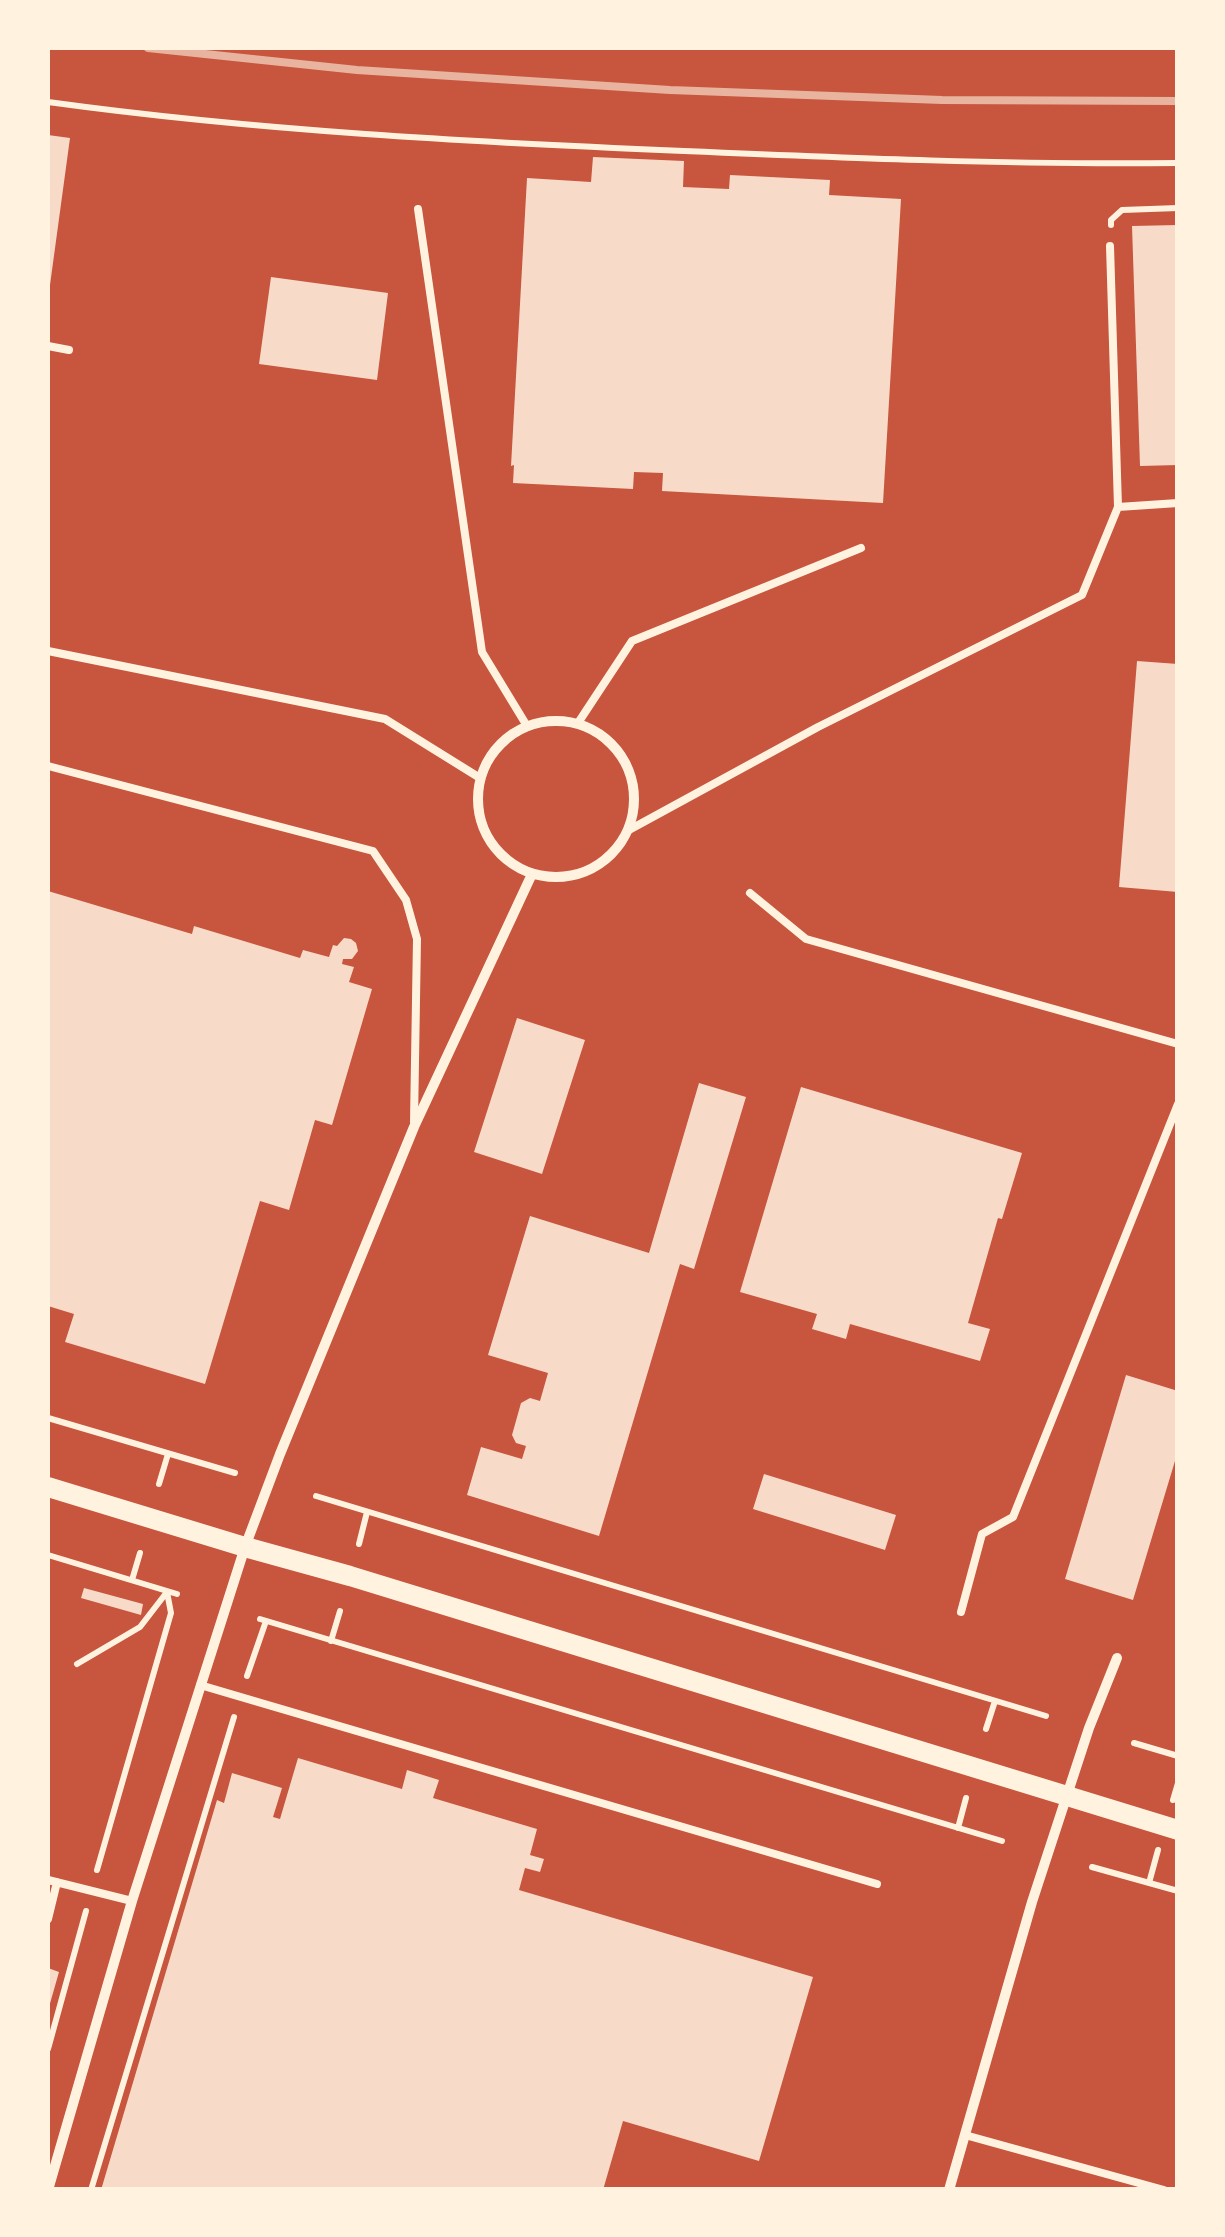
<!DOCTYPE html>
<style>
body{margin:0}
#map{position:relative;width:1225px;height:2237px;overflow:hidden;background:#c8553d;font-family:"Varela Round",sans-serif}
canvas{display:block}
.frame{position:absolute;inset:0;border:50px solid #fff3e0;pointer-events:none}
</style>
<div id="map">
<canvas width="1225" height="2237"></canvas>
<div class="frame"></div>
</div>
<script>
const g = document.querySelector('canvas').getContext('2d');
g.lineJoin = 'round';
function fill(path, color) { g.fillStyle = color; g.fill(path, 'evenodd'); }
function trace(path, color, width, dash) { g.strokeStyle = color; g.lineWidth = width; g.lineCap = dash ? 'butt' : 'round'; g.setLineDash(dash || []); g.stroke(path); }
fill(new Path2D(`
 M48,135L70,138L50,285H48Z
 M593,157L684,161L683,187L729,189L730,175L830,180L829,195L901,199L883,503L662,491L663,473L634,472L633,489L513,483L514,465L511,466L527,178L591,182Z
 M1178,225V465L1140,466L1132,226Z
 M271,277L388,293L377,380L259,364Z
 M1137,661L1178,664V892L1119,887Z
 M48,891L192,934L194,926L300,958L303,950L329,957L333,945L337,946L344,938L351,939L356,943L358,951L352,959H343L342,964L354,967L349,982L372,989L332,1125L315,1120L289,1210L260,1201L205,1384L65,1342L74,1314L48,1306Z
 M517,1018L585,1040L542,1174L474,1152Z
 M699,1083L746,1097L694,1269L680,1264L599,1536L467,1495L481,1447L522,1459L526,1446L516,1443L512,1435L521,1403L530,1398L540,1401L548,1373L488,1355L530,1216L649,1253Z
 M801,1087L1022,1153L1002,1219L998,1218L968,1323L990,1329L980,1361L850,1324L846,1339L812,1329L817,1314L740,1292Z
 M1126,1375L1178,1391V1451L1133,1600L1065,1579Z
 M764,1474L896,1515L885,1550L753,1509Z
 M84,1588L143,1604L141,1615L81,1598Z
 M298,1758L402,1789L407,1770L439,1780L433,1798L537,1829L530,1855L544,1859L540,1872L525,1868L519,1890L813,1977L759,2161L623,2121L603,2190H101L217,1800L224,1803L232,1773L282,1788L273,1817L280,1819Z
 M48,1968L59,1972L49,2007H48Z`), '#f7dbc8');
trace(new Path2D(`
 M48,102C259,131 471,142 684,151C848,158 1013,165 1178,163
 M1111,225V220L1122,210L1178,208
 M48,1418L235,1473
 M159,1484L168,1454
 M316,1496L1046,1716
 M359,1544L367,1512
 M48,1555L177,1594
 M132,1580L140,1553
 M260,1619L1002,1841
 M331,1641L340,1611
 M77,1664L140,1627L167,1592L171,1613L97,1870
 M247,1676L266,1621
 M986,1729L995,1701
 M1134,1743L1178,1756
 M1173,1800L1178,1783
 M958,1828L966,1798
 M1092,1867L1178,1891
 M1149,1883L1158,1850
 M48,2049L86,1911
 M91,2190L234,1717`), '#fff3e0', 6);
trace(new Path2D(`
 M418,209L482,652L527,726
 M1110,246L1118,507
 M48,346L69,350
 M48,651L385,719L480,778
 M578,723L632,641L861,548
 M48,766L373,851L406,900L417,939L414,1122
 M629,830L818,727L1082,595L1118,507L1178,503
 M750,893L806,939L1178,1044
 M961,1612L982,1534L1013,1517L1178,1104
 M200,1685L877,1884
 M48,1880L132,1901
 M48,1919L57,1882
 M965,2135L1164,2190`), '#fff3e0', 8);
trace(new Path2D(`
 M478 799a78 78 0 1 1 156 0a78 78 0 1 1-156 0Z
 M48,2190L132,1901L245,1547L280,1454L414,1127L532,874
 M949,2190L1032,1902L1089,1728L1117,1658`), '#fff3e0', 10);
trace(new Path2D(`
 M48,1487L245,1547L350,1576L1178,1830`), '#fff3e0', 20);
trace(new Path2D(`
 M148,48L357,70L670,90L942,100L1178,101`), '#e9b49f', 8);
</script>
